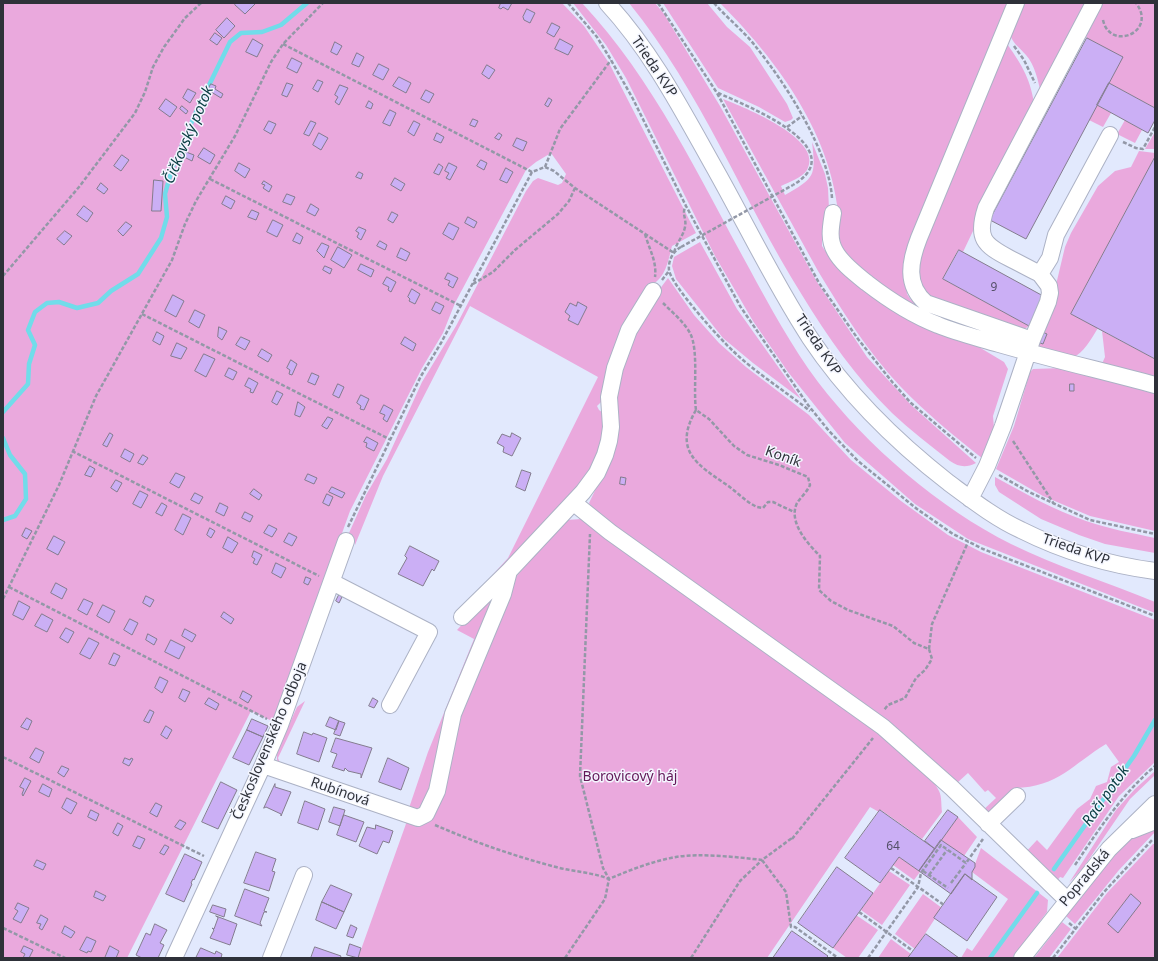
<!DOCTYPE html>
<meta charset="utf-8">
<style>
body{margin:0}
#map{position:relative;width:1158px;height:961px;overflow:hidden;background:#e2e9fd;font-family:"Noto Sans",sans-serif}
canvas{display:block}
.frame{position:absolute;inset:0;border:4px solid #2e3139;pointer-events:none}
</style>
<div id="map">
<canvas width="1158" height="961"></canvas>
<div class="frame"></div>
</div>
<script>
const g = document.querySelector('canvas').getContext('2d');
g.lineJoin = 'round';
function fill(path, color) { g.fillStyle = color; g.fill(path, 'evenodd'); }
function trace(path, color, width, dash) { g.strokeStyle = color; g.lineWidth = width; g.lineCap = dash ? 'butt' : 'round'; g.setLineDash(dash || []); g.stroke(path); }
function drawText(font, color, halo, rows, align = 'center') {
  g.font = font + ' "Noto Sans",sans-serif'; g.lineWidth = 3; g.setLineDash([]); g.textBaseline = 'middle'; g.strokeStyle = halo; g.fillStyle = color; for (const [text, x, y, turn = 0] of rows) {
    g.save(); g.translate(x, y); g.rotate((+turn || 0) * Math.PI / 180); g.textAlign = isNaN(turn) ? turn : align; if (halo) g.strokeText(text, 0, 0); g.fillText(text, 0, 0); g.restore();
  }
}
fill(new Path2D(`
 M3,3H562L584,26L609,63L696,233L672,246C668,261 666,278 651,285L604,399L597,406L599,410L606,415L600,453L583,483L457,614L508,558L598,377L470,306L383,476L355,545L354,538L349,536V533L366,495L387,459L422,382L456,326L526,191L533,181L538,178L558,185L562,183L566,174L551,153L536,162L526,170L455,303L443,333L422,368L350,511L274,722L251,711L127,958H3Z
 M573,3H582C654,80 699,177 749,268C770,307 792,347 818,382C867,446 939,508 1011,544C1058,567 1107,582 1155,602V613L968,539L915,504L845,443L788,372L753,321L715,256L626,78L606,45Z
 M629,3H655L664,14L720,106L817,282L867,357L911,405L976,463C966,468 959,467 950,461C930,445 910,430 892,413C857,379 827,336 802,295C742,199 701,91 629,3Z
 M663,3H707L727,27L750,47L787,104L793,118L791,120L785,122L759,107L718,88Z
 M720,3H1011L906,280L907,294L911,300L1022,344L949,323L894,298L839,249C845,153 785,68 720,3Z
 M1020,3H1088L1041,93C1038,81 1035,65 1026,55C1019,47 1012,43 1009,32Z
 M1101,3H1155V108L1109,83L1122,57L1087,38L1085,34Z
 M1005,41C1020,62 1030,77 1034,103L963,252L958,250L943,279L1029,326L1023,330L932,303L917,281L919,246Z
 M723,99C743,107 825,139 807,170C802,178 789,182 781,186L785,195C815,178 816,176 812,142L825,174L828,188L829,209L822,236V246L830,258L1004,362L1008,369L993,416L994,428L983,459C954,436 925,412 900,386C868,352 842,311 818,271Z
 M1097,105L1111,113L1103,127L1089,120Z
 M1125,120L1142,130L1135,143L1117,134Z
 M1155,132V149H1145Z
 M1139,151L1155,153V157L1071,314L1098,328C1091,339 1084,353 1072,358L1033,347L1035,341L1043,344L1047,334L1040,331L1055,289L1065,247L1071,233L1098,186L1115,171L1131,167Z
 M700,242L737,309L801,399L753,363L723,338L676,279L672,266L674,257Z
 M668,278L694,315L719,343L746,367L809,415L851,460L901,501L948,535L981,552L1155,620V762L1119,796L1063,878L1060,877L1057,881L1024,854L1037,840L1047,850L1077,809L1090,799L1096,786L1107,782L1111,767L1119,762L1106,744C1073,764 1058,787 1015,788L986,815L981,812L996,798L988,790L985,792L968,773L957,783L594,511L589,503L603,474L615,415L620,364L659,290Z
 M1102,331L1155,359V380L1101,366L1105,357Z
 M1063,368L1155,392V531L1090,516L1043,496L996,469L1014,426L1030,372L1033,369Z
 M995,477C1024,493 1054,510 1086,521C1109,529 1132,533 1155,538V553L1105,544L1079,535L1041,519L999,492L995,485Z
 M581,519L867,724C886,740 929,769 939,791C942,797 941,805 942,812L922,839L881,810L879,812L870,807L767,958H358L407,821L419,823L456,720L515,578L542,546L567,520Z
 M496,587L425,811L409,808L428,752L474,639L457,630Z
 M305,701L278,758L281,765L277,760V752L297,707Z
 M1155,771V775L1130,799L1083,868L1069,883L1116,810L1135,789Z
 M958,817L977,837L964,856L941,840Z
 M1155,827V832L1119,870L1075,924L1066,916C1086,890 1105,858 1132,837C1139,833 1148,830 1155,827Z
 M1153,844H1155V958H1057L1107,893Z
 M981,848L1048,900L1047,912L1012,958H961L967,948L972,951L1008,899L972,872Z
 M899,857L920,872L914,880L893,865Z
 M889,871L910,885L882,925L861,910Z
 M923,894L942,908L915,949L895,934Z
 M856,915L878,930L858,958H847L833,948Z
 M1062,922L1071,929L1049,958H1034Z
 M891,939L911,954L908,958H878Z`), '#eaa9dd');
trace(new Path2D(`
 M3,412L28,384L29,364L35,345L28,330L35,312L47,303L59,302L77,308L98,303L111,291L138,274L161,238L167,217L165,194L172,169L196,112L230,42L241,33L262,32L281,25L307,3
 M3,438L10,455L25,474L26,499L15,516L3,520
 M1054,869L1134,756L1155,720
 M990,958L1037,893`), '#71dcea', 4.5);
const building = new Path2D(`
 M236,3H256L245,14L235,5Z
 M501,3H512L508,10L503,7L501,9L499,8Z
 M527,9L535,13L530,23L524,20L523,17Z
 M227,18L235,26L224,38L216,30Z
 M552,23L560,27L554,37L547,33Z
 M215,33L222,38L217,45L210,40Z
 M1087,38L1123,57L1026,239L990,220Z
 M253,39L263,45L257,57L246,52Z
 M560,39L573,46L568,55L555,49Z
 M335,42L342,46L337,55L331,52Z
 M357,53L364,57L359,67L352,64Z
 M292,58L302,63L297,73L287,68Z
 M379,64L389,69L383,80L373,75Z
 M487,65L495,70L489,79L482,74Z
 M399,77L411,83L406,93L393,86Z
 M318,80L323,82L318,92L313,89Z
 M287,83L293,85L287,97L282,95Z
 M1109,83L1155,108V120L1148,133L1097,105Z
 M211,84L216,86L215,89L223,94L221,98L208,90Z
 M340,85L348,88L339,105L335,102L338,97L335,95Z
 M188,89L196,93L190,103L183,98Z
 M426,90L434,94L429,103L421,99Z
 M549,98L552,100L548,107L545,105Z
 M166,99L177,107L170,117L159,109Z
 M369,101L373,104L371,109L366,107Z
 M182,106L188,111L186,114L180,109Z
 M390,110L396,113L390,126L383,123Z
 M473,119L478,121L475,127L470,125Z
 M269,121L276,124L271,134L264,130Z
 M311,121L316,123L309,136L304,134Z
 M414,121L420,124L414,136L408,132Z
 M319,133L328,138L321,150L313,145Z
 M437,133L444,137L441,143L434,140Z
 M499,133L502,135L499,140L495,138Z
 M517,138L527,142L523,151L513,146Z
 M204,148L215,155L210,164L198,157Z
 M186,152L194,155L192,161L184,157Z
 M122,155L129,160L121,171L114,166Z
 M1155,157V359L1071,314Z
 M481,160L487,163L484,170L477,166Z
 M239,163L250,169L245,178L235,171Z
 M449,163L457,167L450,180L446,178L449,173L445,171Z
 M439,164L443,167L439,175L434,173Z
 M506,168L513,172L507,183L500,180Z
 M359,172L363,174L361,179L356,177Z
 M395,178L405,184L401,191L391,185Z
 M154,180L163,181L161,211H152Z
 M264,181L272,186L269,192L263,188L265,185L262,184Z
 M101,183L108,189L104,194L97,189Z
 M287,194L295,197L291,205L283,202Z
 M226,196L235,201L231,209L222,204Z
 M311,204L319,209L315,216L307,212Z
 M84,206L93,213L87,222L77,215Z
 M252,210L259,213L256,220L248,217Z
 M392,212L398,215L393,223L388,220Z
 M468,217L477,222L474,228L465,223Z
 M273,220L283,225L277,237L267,232Z
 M126,222L132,226L123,236L118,231Z
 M449,223L459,228L453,240L443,234Z
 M359,227L366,230L361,240L357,237L359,233L356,231Z
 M65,231L72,236L64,245L57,239Z
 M297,233L303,237L300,244L293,241Z
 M380,241L387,245L385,250L377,246Z
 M322,243L329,246L324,258L317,251Z
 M338,247L352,255L344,268L331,260Z
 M401,248L410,253L406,261L397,257Z
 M959,250L1045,297L1029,326L943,279Z
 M361,264L374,270L371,277L358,270Z
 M325,266L332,269L330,274L323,270Z
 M448,273L458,278L453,288L448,285L450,281L445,279Z
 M387,277L396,282L391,292L388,290L389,287L383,284Z
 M412,289L420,294L415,304L409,301L410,299L408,297Z
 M173,295L184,301L176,317L165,311Z
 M436,302L444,306L440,314L432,310Z
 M578,302L587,307L578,325L568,320L570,316L565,312L570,303L576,306Z
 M195,310L205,315L199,328L189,322Z
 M219,327L227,331L222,340L218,337Z
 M1040,331L1047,334L1043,344L1035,341Z
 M157,332L164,336L160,345L153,341Z
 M241,337L250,341L245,350L236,345Z
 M405,337L416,344L413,351L401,344Z
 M177,343L187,348L181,359L171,356Z
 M262,349L272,355L268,362L258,356Z
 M204,354L215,359L206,377L195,371Z
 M291,360L297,364L292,375L289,374L290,370L287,368Z
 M229,368L237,372L233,380L225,376Z
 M312,373L319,376L315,385L308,382Z
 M249,378L258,383L253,393L250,392L251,389L245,386Z
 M338,384L344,387L339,398L333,395Z
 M1070,384H1074V391H1070Z
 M277,391L283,394L277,405L272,402Z
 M361,395L369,399L364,410L360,409L361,406L357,403Z
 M298,402L305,407L300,417L295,415Z
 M384,405L393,410L387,422L383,419L385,415L380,413Z
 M328,417L333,419L327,429L322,426Z
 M110,433L113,435L107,447L103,445Z
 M512,433L521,438L512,456L503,452L504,447L497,443L502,434L510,437Z
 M367,437L378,443L374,451L366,447L367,443L364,442Z
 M125,449L134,454L130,462L121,457Z
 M143,455L148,458L143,465L138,463Z
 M90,466L95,469L91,477L85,475Z
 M522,470L531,473L525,491L516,487Z
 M176,473L185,477L179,488L170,483Z
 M308,474L317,478L314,484L305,480Z
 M621,477L626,478L625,485L620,484Z
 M116,480L122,483L117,492L111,488Z
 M332,487L345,493L342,498L329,492Z
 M254,489L262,495L259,500L250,494Z
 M140,491L148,495L141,508L133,504Z
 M195,493L203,497L199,504L191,500Z
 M327,494L333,497L329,506L323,503Z
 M162,503L167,506L162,516L156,513Z
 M220,503L228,507L224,516L216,512Z
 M245,512L253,516L250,522L242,518Z
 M183,514L191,518L183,535L175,530Z
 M269,525L277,529L272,537L264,533Z
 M26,528L32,531L27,539L22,536Z
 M210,528L215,531L211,538L207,535Z
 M289,533L297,537L292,546L284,542Z
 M54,536L65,542L58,555L47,549Z
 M228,537L238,543L232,553L223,548Z
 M410,546L439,561L434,571L432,569L423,586L398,574L407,558L405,556Z
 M254,551L262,555L257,565L253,563L255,559L252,557Z
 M276,563L286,568L281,578L272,573Z
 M306,577L311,579L308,585L304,583Z
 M56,583L67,589L62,599L51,593Z
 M339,595L342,597L339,603L336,601Z
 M146,596L154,600L150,607L143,603Z
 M84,599L93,603L87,615L78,610Z
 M19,601L30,607L23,620L13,615Z
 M103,605L115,611L109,623L97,616Z
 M224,612L234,619L231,624L221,617Z
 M42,614L53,620L47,632L35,626Z
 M130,619L138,623L132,635L124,630Z
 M66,628L74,632L68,643L60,638Z
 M185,629L196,635L192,642L182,636Z
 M148,634L157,639L154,645L146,640Z
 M89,638L99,643L90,659L80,654Z
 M171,640L185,647L179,659L165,652Z
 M114,653L120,656L115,666L109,664Z
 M160,677L168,681L162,693L155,688Z
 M183,689L190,692L185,702L179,698Z
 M243,691L252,696L248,703L240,698Z
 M209,698L219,704L216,710L205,704Z
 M373,698L378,701L374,708L369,706Z
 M150,710L154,712L149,723L144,721Z
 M330,717L339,721L336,730L326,726Z
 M27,718L32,721L28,730L21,727Z
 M252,719L268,726L263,737L247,730Z
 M339,721L345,723L340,736L334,734Z
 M166,726L172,730L167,739L161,735Z
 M247,730L263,737L249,765L233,758Z
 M304,732L312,735L313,733L327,738L319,762L297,754Z
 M336,738L372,748L361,778V774L348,771L345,768L344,771L332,767L337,754L331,752Z
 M36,748L44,752L39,763L30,758Z
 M125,758L130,760L131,758L133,759L129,766L123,763Z
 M388,758L409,768L401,790L379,782Z
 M62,766L69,769L64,777L58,773Z
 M25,778L31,781L23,796L22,794L24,789L20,787Z
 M221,782L237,790L218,829L202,822Z
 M43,784L52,789L49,797L39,792Z
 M275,784V787L291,792L281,816V814L266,807L264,808Z
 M67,798L77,803L71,814L62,808Z
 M305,801L325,809L318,830L298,823Z
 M156,803L162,806L157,817L150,813Z
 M334,807L345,810L340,826L329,822Z
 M91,810L99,814L96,821L88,817Z
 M880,810L935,849L919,871L899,857L880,883L845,858Z
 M948,810L958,817L935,849L925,841Z
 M344,815L364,822L356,842L337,835Z
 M180,820L186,823L181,830L175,827Z
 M118,823L123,826L118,836L113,833Z
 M376,825L393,831L389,843L383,841L377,854L359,846L367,827L375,829Z
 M138,836L145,839L140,849L133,846Z
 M941,840L975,863V867L972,872V880L965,874L951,894L919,871Z
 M165,845L169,847L164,855L160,853Z
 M256,852L276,859L272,871L275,872L269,891L244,883Z
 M185,854L202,862L194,880L193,879L191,883L192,884L184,902L166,894Z
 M37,860L46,864L43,870L34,866Z
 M837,867L873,893L833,948L798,923Z
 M965,874L997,897L967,941L934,918Z
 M331,885L352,894L344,912L322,902Z
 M245,889L269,898L264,911L267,912H264L260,923L262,926L235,916Z
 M96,891L106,896L103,901L94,897Z
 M1131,894L1141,903L1118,933L1108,924Z
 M322,902L344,912L336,929L316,920Z
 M18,903L29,908L21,923L13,919L18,911L15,909Z
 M213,905L226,909L224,917L210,912Z
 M41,915L48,919L42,930L39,928L41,924L37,923Z
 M216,916L237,924L230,945L210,938L214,930L212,928L214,929L218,918Z
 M155,924L167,930L160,943L164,945L158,958H142L136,955L146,933L150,935Z
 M351,925L357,928L353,938L347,936Z
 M65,926L75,932L71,938L62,933Z
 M792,931L828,956L826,958H773Z
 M926,934L959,958H908Z
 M87,937L96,941L91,952L88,951L87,953L80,950Z
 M350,944L361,948L358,958L347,955Z
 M24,946L33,950L29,958H23L25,954L21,952Z
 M110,946L119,951L116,958H105Z
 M315,947L341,956L340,958H311Z
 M201,948L215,954L216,951L222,954L221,958H196Z`);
fill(building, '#cbaff5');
trace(building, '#837c8e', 1);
const minor = new Path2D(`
 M607,3C654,54 685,116 719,176C749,230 776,286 810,338C848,395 895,441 949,483C972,500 995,518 1021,530C1063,551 1109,565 1155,571
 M1016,3L919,238C910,261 905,285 926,303L1032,340
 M1094,3L986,208C976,238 984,245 1009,258C1019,263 1030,269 1040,274L1050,258L1056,235L1110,135
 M833,213C831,226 828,239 835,251C842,264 856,274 867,283C889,300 912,315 938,325C957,333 979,338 999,344C1051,359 1103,371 1155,385
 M970,499L987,466L1003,426L1032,340L1048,302L1050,293L1049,286L1040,274
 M574,503L610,532L883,727L952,788L1067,900
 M332,582L429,632L390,705
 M462,617L509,571
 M263,765L418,818L426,814L437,791L453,714L503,594L509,571L583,492L597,473L605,455L609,441L611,427L609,397L615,368L629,330L653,291
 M988,824L1017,796
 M1132,830L1155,821
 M174,958L263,765L280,725L346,541
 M271,958L304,875
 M1022,958L1109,849L1155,804`);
trace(minor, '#acb2c5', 18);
trace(new Path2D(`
 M568,3L597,37L611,60L633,99L686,206L740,306L808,405L829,431L858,461L917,509L953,534L983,549L1155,616
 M658,3L717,93L819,283L858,339L893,383L911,403L976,458
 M714,3C727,18 744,31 756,47C786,84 829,151 832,198
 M1103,20C1110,52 1158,32 1136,3
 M283,44L532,172
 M1014,46L1024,60L1035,83
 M718,93C745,105 855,148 793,185
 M787,127L802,116
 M1123,142L1136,148L1143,149L1155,127
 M545,167L560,129L611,60
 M210,179L461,306
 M645,234C649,249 657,261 655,277
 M681,247C673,251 668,261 669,270C671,285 720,339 733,351C756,373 785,391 810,411
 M3,276L79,187L135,113L145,92L153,67L164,47L185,18L201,3
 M662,280L669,271
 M473,284L493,272L515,250L558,214L569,201L575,188
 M663,303C672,312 684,322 690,333C699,350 693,389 696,410L709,419L734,446L747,455L779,465L808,477L810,485C807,492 801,497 797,503C788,522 807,543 820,556L819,590L831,601L848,610L893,626L914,643L929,649L932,659L925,670L916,678L905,698L888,705L884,710
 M142,314L391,440
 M696,410C673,450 696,464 727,485C737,492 746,502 757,507L763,508L768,502H773L794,512
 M1013,441L1054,504
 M72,451L319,576
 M999,475L1029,492L1090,520L1155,534
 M348,527L421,376L441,343L532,172L545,167L554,171L575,188L674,253C676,243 683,237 685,227C687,219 681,213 686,206
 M9,587L267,719
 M3,599L59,485L96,396L172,260L185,224L196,201L235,136L271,62L283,44L323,3
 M929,649L932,624L968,542
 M3,757L204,856
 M435,825C474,842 514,856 556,867C574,872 592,872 609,879C630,870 653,861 676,857C700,853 737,857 762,860L792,838
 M792,839L873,738
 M762,860L786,892L791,927H795L838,958
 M1075,865C1099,829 1122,794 1155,766
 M891,868L944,905
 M923,871L948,888
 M929,875L947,850
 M951,883L966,863
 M859,912L913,951
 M1069,923L1076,929
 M3,928L65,958
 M565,958L605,899L609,879L603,868L580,776L590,534
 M691,958L740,881L762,860
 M868,958L918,887L921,873L941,845L966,863L983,839
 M1053,958L1104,892L1153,839`), '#9398a7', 2.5, [4, 2]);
trace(minor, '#fff', 16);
trace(new Path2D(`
 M681,247L793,185`), '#9398a7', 2.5, [4, 2]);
drawText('12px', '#555068', null, [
 ["9",994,288],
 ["64",893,847]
]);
drawText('14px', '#2e3139', '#f4f6ff', [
 ["Trieda KVP",654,67,56],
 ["Trieda KVP",818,345,56],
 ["Koník",783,457,20],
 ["Trieda KVP",1076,550,19],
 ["Československého odboja",270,741,-67],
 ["Rubínová",340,792,19],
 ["Popradská",1085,878,-50]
]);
drawText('14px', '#621858', '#f4f6ff', [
 ["Borovicový háj",630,777]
]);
drawText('italic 15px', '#0d4046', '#f4f6ff', [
 ["Čičkovský potok",189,135,-67],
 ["Račí potok",1106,796,-55]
]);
</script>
